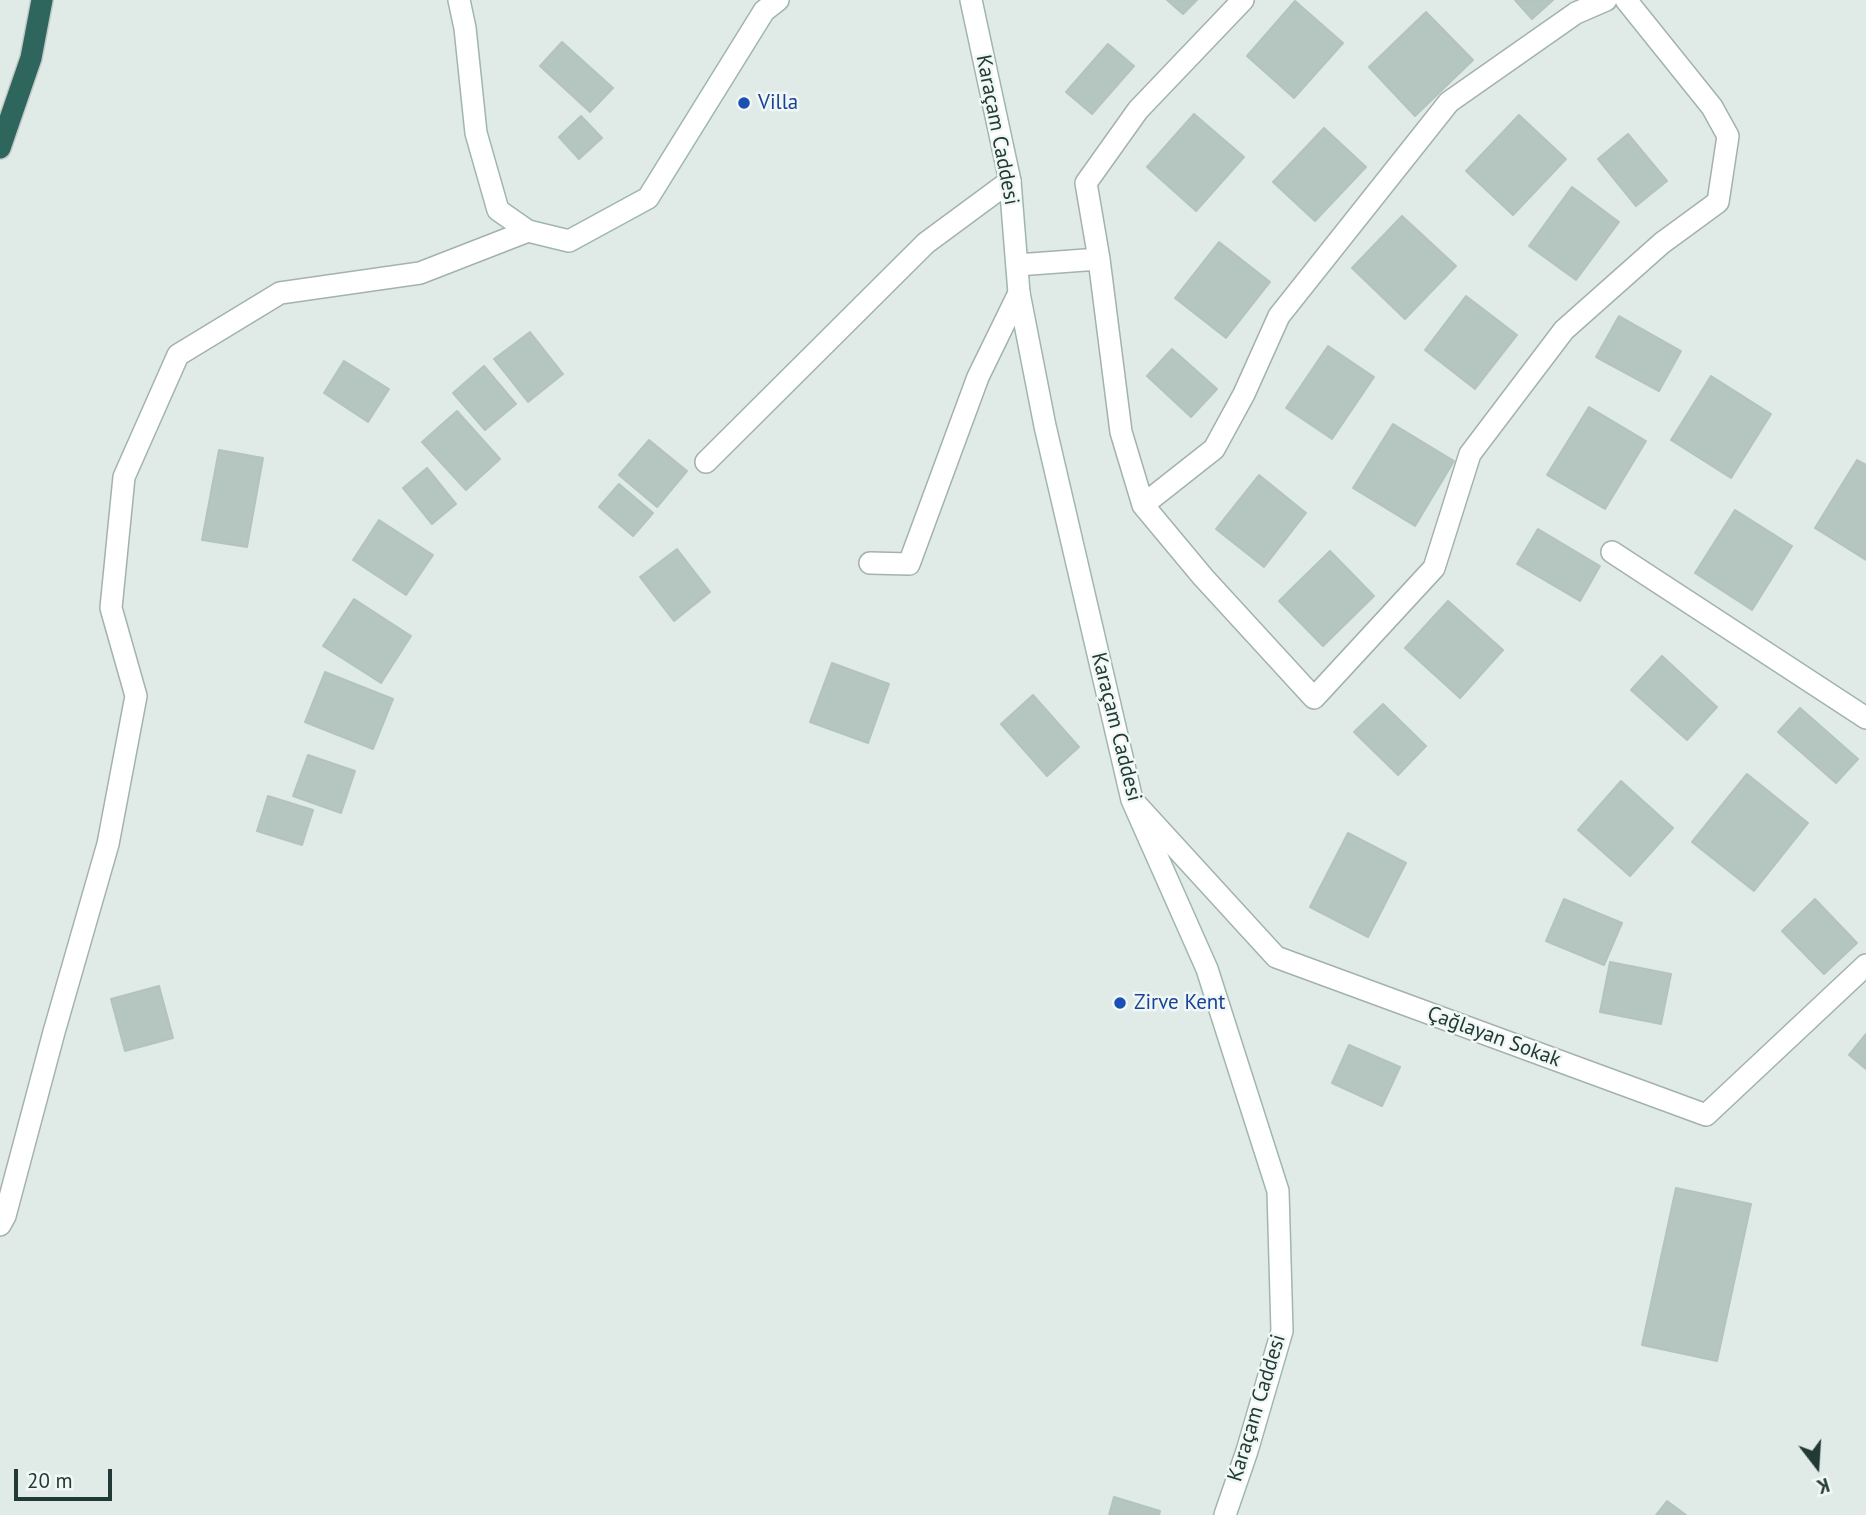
<!DOCTYPE html>
<meta charset="utf-8">
<style>
body{margin:0}
#map{position:relative;width:1866px;height:1515px;overflow:hidden;background:#e0ebe7;font-family:"PT Sans",sans-serif}
canvas{display:block}
.north{position:absolute;left:1782px;top:1431px;width:70px;height:70px;-webkit-text-stroke:5px #f0f7f4;paint-order:stroke;rotate:163deg;font-size:19px;font-weight:700;line-height:28px;text-align:center;color:#213a35}
.north::after{content:'';display:block;margin:auto;width:24px;height:32px;background:#213a35;clip-path:polygon(50% 0,100% 100%,50% 72%,0 100%)}
.scale{position:absolute;left:14px;top:1469px;width:98px;height:32px;box-sizing:border-box;border:4px solid #213a35;border-top:0;padding-left:9px;font-size:21px;line-height:24px;white-space:nowrap;color:#213a35;-webkit-text-stroke:5px #f0f7f4;paint-order:stroke}
</style>
<div id="map">
<canvas width="1866" height="1515"></canvas>
<div class="north">K</div>
<div class="scale">20 m</div>
</div>
<script>
const g = document.querySelector('canvas').getContext('2d');
g.lineJoin = 'round';
function fill(path, color) { g.fillStyle = color; g.fill(path, 'evenodd'); }
function trace(path, color, width, dash) { g.strokeStyle = color; g.lineWidth = width; g.lineCap = dash ? 'butt' : 'round'; g.setLineDash(dash || []); g.stroke(path); }
function drawText(font, color, halo, rows, align = 'center') {
  g.font = font + ' "PT Sans",sans-serif'; g.lineWidth = 5; g.setLineDash([]); g.textBaseline = 'middle'; g.strokeStyle = halo; g.fillStyle = color; for (const [text, x, y, turn = 0] of rows) {
    g.save(); g.translate(x, y); g.rotate((+turn || 0) * Math.PI / 180); g.textAlign = isNaN(turn) ? turn : align; if (halo) g.strokeText(text, 0, 0); g.fillText(text, 0, 0); g.restore();
  }
}
const building = new Path2D(`
 M1167,0H1197L1183,14Z
 M1515,0H1553L1532,19Z
 M1295,1L1343,43L1294,98L1247,56Z
 M1426,12L1473,60L1415,116L1369,67Z
 M562,42L613,88L590,112L540,66Z
 M1108,44L1134,66L1092,114L1066,92Z
 M1194,114L1244,157L1196,211L1147,167Z
 M1519,115L1566,159L1513,215L1466,171Z
 M581,116L602,138L579,159L559,137Z
 M1324,128L1366,167L1315,221L1273,182Z
 M1628,134L1667,181L1636,206L1598,159Z
 M1572,187L1619,222L1576,280L1529,246Z
 M1402,216L1456,266L1405,319L1352,268Z
 M1219,242L1270,282L1226,338L1175,298Z
 M1466,296L1517,335L1475,389L1425,350Z
 M1619,316L1681,351L1659,391L1596,357Z
 M530,332L563,374L528,402L494,359Z
 M1328,346L1374,377L1332,439L1286,408Z
 M1172,349L1217,389L1191,417L1147,376Z
 M344,361L389,389L368,422L324,393Z
 M484,366L516,404L485,430L453,393Z
 M1711,376L1771,414L1731,478L1671,440Z
 M1589,407L1646,441L1605,509L1547,475Z
 M457,411L500,459L466,490L422,442Z
 M1393,424L1454,461L1415,526L1353,488Z
 M649,440L687,471L657,507L619,475Z
 M219,450L263,458L247,547L202,540Z
 M1857,460L1866,465V560L1815,528Z
 M427,468L456,504L432,524L403,488Z
 M1259,475L1306,513L1264,567L1216,529Z
 M619,484L653,513L633,536L599,507Z
 M1735,510L1792,546L1752,610L1695,573Z
 M379,520L433,555L406,595L353,560Z
 M1538,529L1600,566L1580,601L1517,564Z
 M677,549L710,592L674,621L640,577Z
 M1330,551L1374,596L1323,646L1279,601Z
 M354,599L411,636L381,683L323,646Z
 M1448,601L1503,650L1460,698L1405,648Z
 M1662,656L1717,707L1687,740L1631,690Z
 M832,663L889,684L868,743L810,722Z
 M325,672L393,699L373,749L305,722Z
 M1033,695L1079,747L1047,776L1001,724Z
 M1383,704L1426,746L1398,775L1354,732Z
 M1800,708L1858,759L1836,783L1778,732Z
 M308,755L355,771L341,813L293,796Z
 M1747,774L1808,823L1754,891L1692,842Z
 M1621,781L1673,828L1630,876L1578,830Z
 M268,796L313,810L302,845L257,831Z
 M1348,833L1406,863L1368,937L1310,907Z
 M1564,899L1622,923L1604,965L1546,941Z
 M1815,899L1857,943L1824,974L1782,931Z
 M1610,962L1671,974L1661,1024L1600,1012Z
 M159,986L173,1038L125,1051L111,999Z
 M1866,1034V1069L1849,1055Z
 M1349,1045L1400,1067L1382,1106L1332,1083Z
 M1676,1188L1751,1204L1717,1361L1642,1345Z
 M1114,1497L1160,1511L1159,1515H1109Z
 M1667,1501L1686,1515H1656Z`);
fill(building, '#b5c5c0');
trace(building, '#b3c4be', 2);
const street = new Path2D(`
 M1243,0L1138,110L1086,183L1099,259L1121,432L1143,505L1203,577L1314,698L1434,568L1470,454L1564,330L1662,243L1718,202L1728,136L1712,107L1626,0
 M1017,265L1099,259
 M706,462L926,243L1010,181
 M1143,505L1214,449L1244,394L1279,316L1449,102L1576,13L1606,0
 M1612,552L1866,718
 M870,563L909,564L978,377L1019,293
 M1136,804L1276,957L1706,1115L1866,965
 M0,1225L5,1216L54,1032L108,844L136,696L111,608L124,477L178,355L280,293L420,273L528,231`);
const secondary = new Path2D(`
 M459,0L465,28L476,133L498,210L528,231L569,241L648,198L764,11L778,0
 M971,0L1010,181L1019,293L1045,426L1132,800L1207,969L1278,1191L1282,1331L1247,1451L1225,1515`);
const highway = new Path2D(`
 M0,148L31,58L42,0`);
trace(street, '#a3b2ae', 24);
trace(secondary, '#9fb6af', 24);
trace(highway, '#c1c8c6', 24);
trace(street, '#fff', 21);
trace(secondary, '#fff', 21);
trace(highway, '#2e665e', 21);
for (const [x, y, r, color] of [
 [744,103,7,"#1a4fb4"],
 [1120,1003,7,"#1a4fb4"]
]) { const dot = new Path2D(); dot.arc(x, y, r, 0, 2 * Math.PI); g.fillStyle = color; g.fill(dot); trace(dot, '#f0f7f4', 2.5); }
drawText('21px', '#164399', '#f0f7f4', [
 ["Villa",758,103],
 ["Zirve Kent",1134,1003]
], 'left');
drawText('21px', '#213a35', '#f0f7f4', [
 ["Karaçam Caddesi",997,130,79],
 ["Karaçam Caddesi",1116,727,76],
 ["Çağlayan Sokak",1494,1037,20],
 ["Karaçam Caddesi",1257,1408,-73]
]);
</script>
